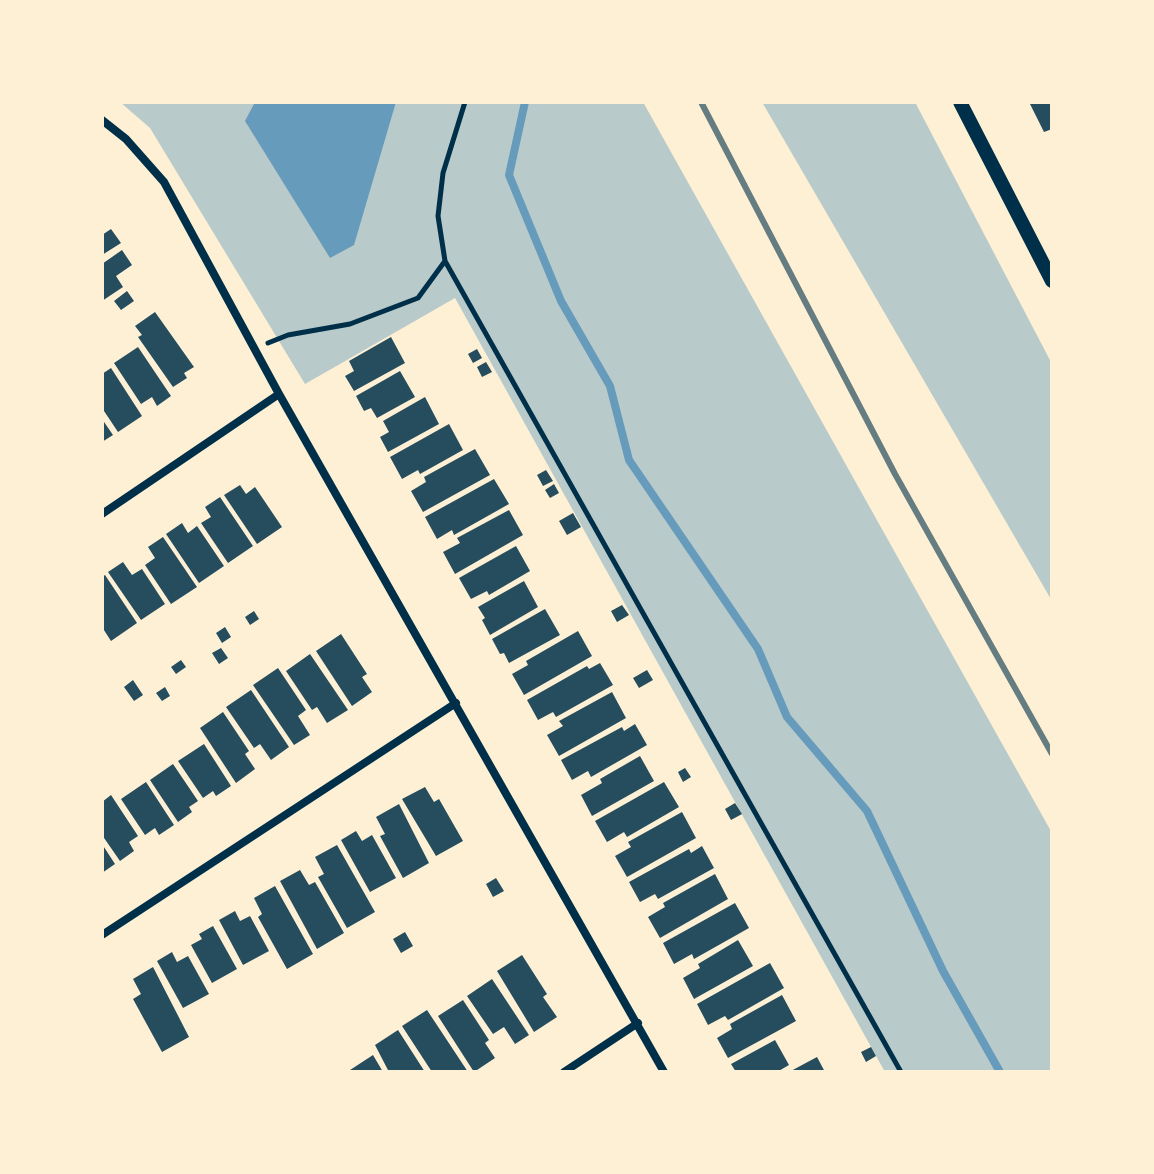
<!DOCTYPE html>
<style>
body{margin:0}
#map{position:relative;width:1154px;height:1174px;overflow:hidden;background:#fdf0d5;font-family:"Varela Round",sans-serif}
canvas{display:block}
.frame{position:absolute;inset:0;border:104px solid #fdf0d5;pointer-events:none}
</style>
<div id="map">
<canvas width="1154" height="1174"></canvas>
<div class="frame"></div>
</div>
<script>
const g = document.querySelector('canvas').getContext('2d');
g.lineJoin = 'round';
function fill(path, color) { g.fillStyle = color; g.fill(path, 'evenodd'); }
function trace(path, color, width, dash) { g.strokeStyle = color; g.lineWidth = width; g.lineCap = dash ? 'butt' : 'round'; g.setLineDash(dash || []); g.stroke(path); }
fill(new Path2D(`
 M120,102H643L1052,833V1072H885L455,298L305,384L150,128Z
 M762,102H915L1052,364V601Z`), '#b9caca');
fill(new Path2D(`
 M255,102H396L354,245L330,258L245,121Z`), '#669bbc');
trace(new Path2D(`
 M525,102L509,175L561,301L610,386L629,460L758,649L787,717L867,811L943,971L1000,1072`), '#669bbc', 8);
fill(new Path2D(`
 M1029,102H1052V129L1044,132Z
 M111,229L121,243L102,255V235Z
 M122,250L132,265L116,276L123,287L102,301V264Z
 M127,291L134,301L121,310L114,301Z
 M155,312L194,367L184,373L187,378L173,387L138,337L142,335L135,326Z
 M391,337L405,363L354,391L345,376L354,371L349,361Z
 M138,347L171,396L157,406L152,397L141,404L114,363Z
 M477,349L482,358L473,363L468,354Z
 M486,362L492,372L482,377L477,367Z
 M111,368L142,416L118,432L102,408V374Z
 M400,371L415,397L377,418L371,408L364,411L356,396Z
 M425,397L439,424L388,452L380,437L389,432L383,421Z
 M102,419L113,435L102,442Z
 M449,424L463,450L420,474L418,470L402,479L390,457Z
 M475,449L490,475L423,512L411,491L426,482L424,477Z
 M546,470L553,481L543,486L537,475Z
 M494,479L509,504L454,535L452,530L437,539L425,517Z
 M554,484L559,493L550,498L545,490Z
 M240,485L246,494L255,487L282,527L257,544L224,495Z
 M220,497L253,546L228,563L201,523L211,517L205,507Z
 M509,510L523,535L455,574L443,552L460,543L457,538Z
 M573,513L581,527L567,535L559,521Z
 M182,523L188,533L197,526L224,566L199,583L166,534Z
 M163,537L197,587L171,604L145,565L155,558L148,547Z
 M516,546L530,571L489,595L487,591L471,599L459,578Z
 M123,562L132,575L142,569L165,604L141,620L108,572Z
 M105,575L137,623L111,641L102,627V577Z
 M524,581L538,607L490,635L482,620L485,618L478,607Z
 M622,605L629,615L617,622L611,611Z
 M545,609L560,635L509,663L504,653L500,654L492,639Z
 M254,611L259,619L250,625L245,617Z
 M225,627L231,637L222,643L216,633Z
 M578,631L592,656L524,695L512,674L528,665L526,661Z
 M341,634L367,674L362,677L372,692L352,706L316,651Z
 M221,648L228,658L219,664L212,653Z
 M310,654L348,710L327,723L317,707L312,710L286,671Z
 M181,660L186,667L176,674L171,667Z
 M600,663L613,685L556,717L553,712L538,720L527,700L587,666L589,669Z
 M278,668L306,710L298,716L310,735L294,745L253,685Z
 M647,670L653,680L639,688L633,678Z
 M133,680L143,695L134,701L124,687Z
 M165,687L170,696L162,701L156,693Z
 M251,690L289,747L271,760L260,744L254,748L226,707Z
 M612,692L626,718L559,756L547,735L563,726L559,721Z
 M223,712L249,751L245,754L255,769L236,783L200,728Z
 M635,724L647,745L591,777L588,771L572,780L561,760L622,727L624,731Z
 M204,744L231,786L216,796L213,791L203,798L178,761Z
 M640,756L654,781L592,816L581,795L602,783L600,779Z
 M173,764L198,801L189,807L192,812L178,822L150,780Z
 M685,768L691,777L683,782L678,772Z
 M146,782L174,825L159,835L155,828L145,835L121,799Z
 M664,782L679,807L627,837L624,832L607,842L595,821Z
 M425,787L434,802L439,799L463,841L436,856L402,799Z
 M111,795L138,836L129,842L134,851L120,861L102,835V802Z
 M735,803L742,814L731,820L725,809Z
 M399,804L429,863L403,878L380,836L385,834L376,817Z
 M682,812L696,838L627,877L615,856L631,847L628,842Z
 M356,831L362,841L372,835L396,878L370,892L341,840Z
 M102,844L115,864L102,873Z
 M337,845L375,912L347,928L318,877L324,874L315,857Z
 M702,846L714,868L658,899L655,894L640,902L629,882L689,849L691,853Z
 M300,870L309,885L315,882L344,933L317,949L280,881Z
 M715,874L728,899L660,938L648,917L665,907L663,903Z
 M496,878L504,891L493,897L486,884Z
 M275,886L313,954L287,969L258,917L262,914L254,898Z
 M735,903L749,928L694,959L692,954L674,964L663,943Z
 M235,911L240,921L250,916L269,951L243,965L219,920Z
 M213,926L237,969L212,983L191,945L202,939L199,934Z
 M405,932L413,946L401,953L393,939Z
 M738,940L753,966L694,999L683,978L700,968L698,964Z
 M172,952L177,962L188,956L209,994L183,1008L157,961Z
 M522,955L547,994L543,997L557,1017L534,1032L497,971Z
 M770,963L784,988L728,1020L725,1016L708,1025L697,1004Z
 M153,967L189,1037L162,1052L133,999L141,994L133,979Z
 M492,979L529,1035L515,1044L504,1027L493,1034L467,996Z
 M782,995L796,1021L728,1058L717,1038L732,1029L730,1024Z
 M463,1000L489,1040L485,1043L495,1058L474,1072L438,1016Z
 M427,1010L468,1072H432L402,1026Z
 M398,1030L425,1072H389L375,1045Z
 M775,1040L789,1065L777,1072H736L731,1064Z
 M871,1047L876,1056L866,1062L861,1052Z
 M373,1055L383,1072H347Z
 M817,1057L825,1072H789Z`), '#264d5e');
trace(new Path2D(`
 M465,102L443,173L438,216L445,261L901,1072
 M268,343L288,335L350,324L418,298L445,261`), '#003049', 5);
trace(new Path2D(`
 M102,120L126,139L164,182L279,394L664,1072
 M102,514L279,394
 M102,935L456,703
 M564,1072L638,1023`), '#003049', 8);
trace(new Path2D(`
 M960,102L1052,281`), '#003049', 14);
trace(new Path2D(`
 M701,102L895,474L1052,754`), '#657d81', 6);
</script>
